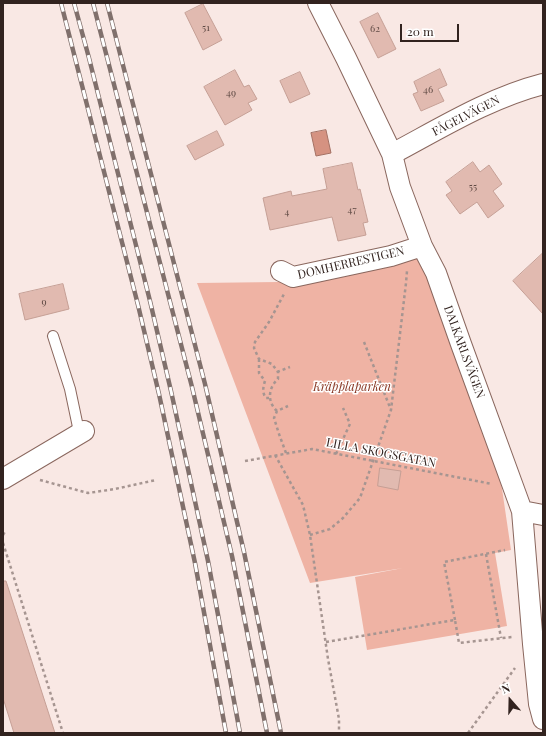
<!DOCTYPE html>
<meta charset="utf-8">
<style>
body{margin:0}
#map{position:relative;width:546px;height:736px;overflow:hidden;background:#f9e8e4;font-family:"Playfair Display",serif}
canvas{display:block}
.frame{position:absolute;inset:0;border:4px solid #32231f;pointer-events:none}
.north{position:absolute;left:490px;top:680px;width:40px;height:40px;-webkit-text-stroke:3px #fff;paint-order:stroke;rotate:340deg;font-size:11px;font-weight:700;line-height:16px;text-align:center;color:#32231f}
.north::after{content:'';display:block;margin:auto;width:14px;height:18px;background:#32231f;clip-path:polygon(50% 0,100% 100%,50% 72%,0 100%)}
.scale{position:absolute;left:400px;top:24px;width:59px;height:18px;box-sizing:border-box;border:2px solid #32231f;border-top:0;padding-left:5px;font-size:12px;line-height:14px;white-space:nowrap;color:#32231f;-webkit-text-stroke:3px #fff;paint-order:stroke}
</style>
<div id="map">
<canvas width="546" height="736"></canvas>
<div class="frame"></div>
<div class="north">N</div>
<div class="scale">20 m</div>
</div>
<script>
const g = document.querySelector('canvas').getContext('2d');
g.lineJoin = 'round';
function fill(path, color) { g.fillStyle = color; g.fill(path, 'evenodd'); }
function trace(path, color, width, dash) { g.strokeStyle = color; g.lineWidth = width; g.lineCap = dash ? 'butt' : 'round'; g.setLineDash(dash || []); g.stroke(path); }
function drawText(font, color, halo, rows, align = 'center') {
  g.font = font + ' "Playfair Display",serif'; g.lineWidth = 3; g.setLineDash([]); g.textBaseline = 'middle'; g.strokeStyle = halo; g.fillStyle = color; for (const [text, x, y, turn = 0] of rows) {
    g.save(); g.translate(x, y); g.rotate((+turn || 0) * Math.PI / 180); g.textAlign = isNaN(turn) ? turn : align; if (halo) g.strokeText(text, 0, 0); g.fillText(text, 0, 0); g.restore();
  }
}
fill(new Path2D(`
 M421,257L501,482L511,550L495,553L507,626L367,650L355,577L403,568L310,583L197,283L278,282L338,277Z`), '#efb3a4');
const water = new Path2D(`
 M326,130L331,153L316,156L311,133Z`);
fill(water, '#d59281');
trace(water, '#a47164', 1);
const building = new Path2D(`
 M203,4L222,40L203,50L185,13Z
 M378,13L396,49L378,58L360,22Z
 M440,69L447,85L438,89L444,101L421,111L413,94L418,92L414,82Z
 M235,70L244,87L249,85L257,99L248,103L252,110L225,125L204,87Z
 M300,72L310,94L290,103L280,81Z
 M217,131L224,145L195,160L187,146Z
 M473,162L480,172L489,165L502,184L493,191L504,206L488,218L477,202L460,214L446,195L452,191L446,182Z
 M352,163L358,190L360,189L368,222L363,223L366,235L338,241L332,217L270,230L263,198L291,191L292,196L327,189L323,169Z
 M543,253V314L513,281Z
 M63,284L69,309L25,320L19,294Z
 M380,468L401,471L398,490L378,486Z
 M3,581H6L55,733H14L3,698Z`);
fill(building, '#e1bab0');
trace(building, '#c59f95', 1);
const lane = new Path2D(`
 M53,336L70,389L78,427L84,431`);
const street = new Path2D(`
 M318,3L346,58L392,154L400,187L422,246L436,273L461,344L522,511L533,644L539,704L543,719
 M392,154C441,128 489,98 543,84
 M281,271L293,277L391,256L422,246
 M3,479L84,431
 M522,511L543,515`);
trace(lane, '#8a675e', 12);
trace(street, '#8a675e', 22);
trace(new Path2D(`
 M364,342L391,410
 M259,359V373L265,381C263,387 262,393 266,398H269
 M277,372L290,367
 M277,411C267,402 268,388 278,379V372L272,364L259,359L254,348L255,342L269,322L284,294
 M286,453L279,434L274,418L277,411L288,406
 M336,454L350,424L343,408
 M275,455L303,505L310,535L328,659L339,719V733
 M245,461L312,449L492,484
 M40,480L88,493L115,489L156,480
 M3,535L6,530
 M310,535L330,529L343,518L360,498L391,410L406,283L407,271
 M3,543L63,733
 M486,554L501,638
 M455,620L444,562L505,550
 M326,642L455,620L459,643L512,637
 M468,733L515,668`), '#a69591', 2.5, [3, 3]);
trace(lane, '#fff', 10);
trace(street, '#fff', 20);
const rail = new Path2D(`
 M61,3L138,305L159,394L195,563L226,733
 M74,3L89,58L150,301L171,391L208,561L240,733
 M93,3L192,387L232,556L267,733
 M107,3L205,384L244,552L281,733`);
trace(rail, '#80706c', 4.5);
trace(rail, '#fff', 3, [9]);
drawText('10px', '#5e4943', null, [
 ["51",206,28],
 ["62",375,29],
 ["46",428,90],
 ["49",231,93],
 ["55",473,187],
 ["47",352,210],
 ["4",287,212],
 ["9",44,302]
]);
drawText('12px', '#32231f', '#fff', [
 ["FÅGELVÄGEN",466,116,-27],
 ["DOMHERRESTIGEN",351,263,-13],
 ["DALKARLSVÄGEN",464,352,70],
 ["LILLA SKOGSGATAN",381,453,11]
]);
drawText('italic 12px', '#893825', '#fff', [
 ["Kräpplaparken",352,387]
]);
</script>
